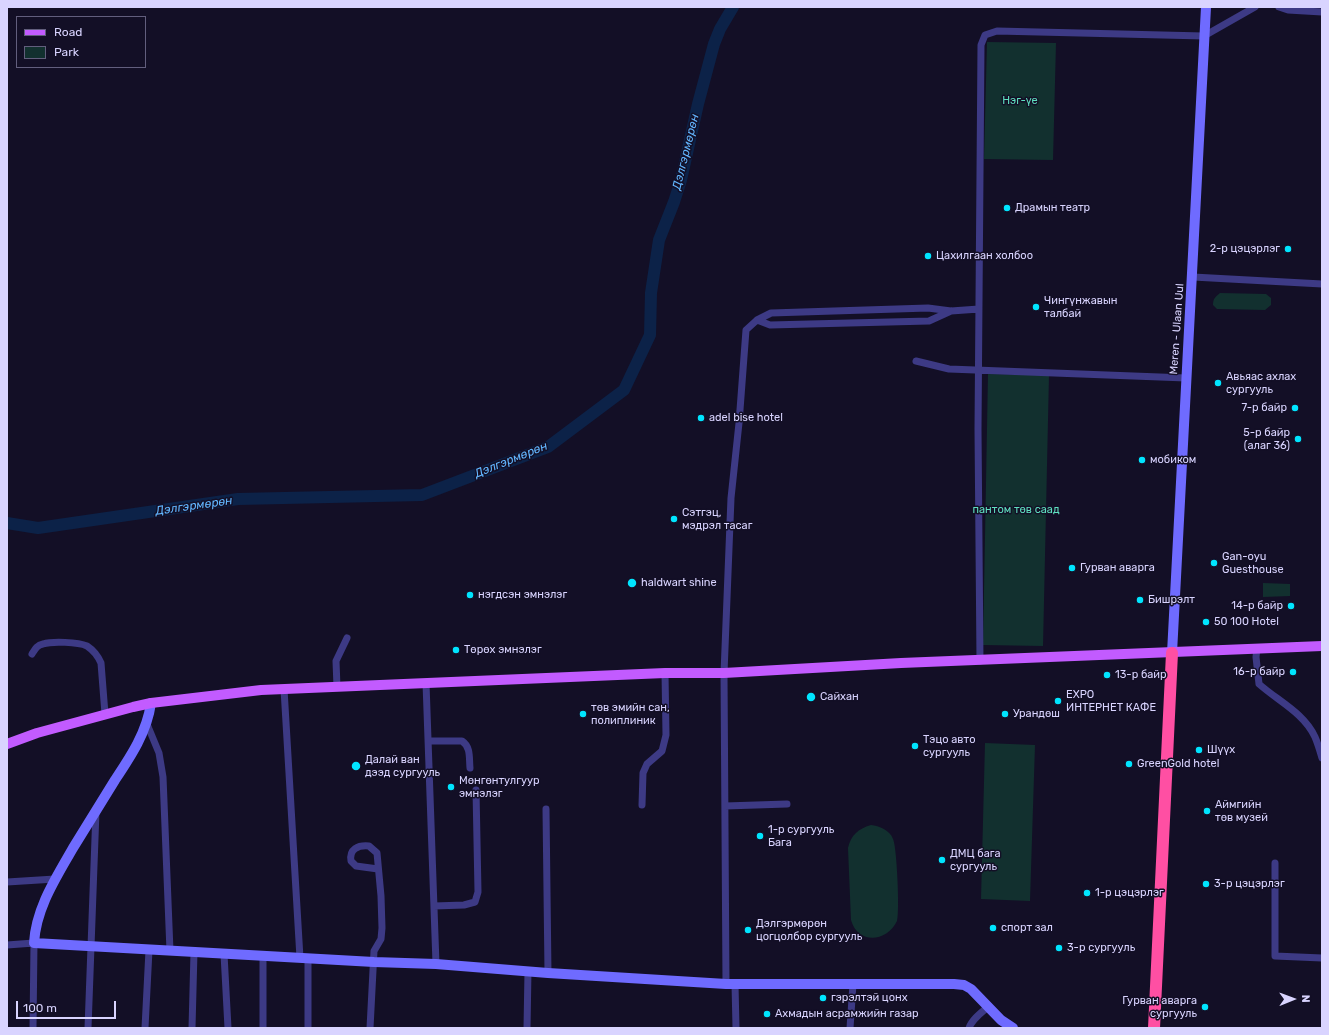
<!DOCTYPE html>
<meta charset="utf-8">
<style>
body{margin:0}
#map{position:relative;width:1329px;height:1035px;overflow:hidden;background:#130f26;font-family:Rubik,sans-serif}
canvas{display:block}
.frame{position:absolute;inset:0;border:8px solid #d9d4ff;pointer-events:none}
.legend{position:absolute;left:16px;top:16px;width:130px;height:52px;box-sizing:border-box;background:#130f26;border:1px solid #625e7d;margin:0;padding:5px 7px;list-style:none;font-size:12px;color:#d9d4ff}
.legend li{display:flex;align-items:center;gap:8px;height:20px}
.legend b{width:20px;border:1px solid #625e7d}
.north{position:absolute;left:1273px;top:979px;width:40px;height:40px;-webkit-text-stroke:3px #130f26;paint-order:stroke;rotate:89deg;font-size:11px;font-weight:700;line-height:16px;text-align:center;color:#d9d4ff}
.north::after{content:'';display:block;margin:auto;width:14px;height:18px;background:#d9d4ff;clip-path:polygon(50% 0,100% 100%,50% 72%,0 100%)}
.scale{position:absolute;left:16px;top:1001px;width:100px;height:18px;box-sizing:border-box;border:2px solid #d9d4ff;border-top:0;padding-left:5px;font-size:12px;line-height:14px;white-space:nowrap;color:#d9d4ff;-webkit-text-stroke:3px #130f26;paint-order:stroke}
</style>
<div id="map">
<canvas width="1329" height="1035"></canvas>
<div class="frame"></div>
<ul class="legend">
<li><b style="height:5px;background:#c25bff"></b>Road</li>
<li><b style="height:11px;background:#12302f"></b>Park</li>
</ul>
<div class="north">N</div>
<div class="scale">100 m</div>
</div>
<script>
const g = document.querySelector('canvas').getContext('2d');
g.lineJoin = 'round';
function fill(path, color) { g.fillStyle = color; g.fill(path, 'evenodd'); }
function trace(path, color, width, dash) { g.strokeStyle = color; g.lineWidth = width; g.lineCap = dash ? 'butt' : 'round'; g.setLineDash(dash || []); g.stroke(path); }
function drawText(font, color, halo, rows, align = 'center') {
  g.font = font + ' Rubik,sans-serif'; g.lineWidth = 3; g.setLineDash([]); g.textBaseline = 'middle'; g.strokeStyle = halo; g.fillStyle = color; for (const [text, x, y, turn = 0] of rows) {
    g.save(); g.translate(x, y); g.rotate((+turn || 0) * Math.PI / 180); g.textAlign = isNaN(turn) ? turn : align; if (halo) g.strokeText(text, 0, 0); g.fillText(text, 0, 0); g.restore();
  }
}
fill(new Path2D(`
 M987,42L1056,43L1053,160L984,159Z
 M1220,293L1266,294L1271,298V305L1265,310L1217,309L1213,305C1213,299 1215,297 1220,293Z
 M988,374L1049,375L1043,646L983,645Z
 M1263,583L1290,584V596L1263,597Z
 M985,743L1035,745L1030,901L981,899Z
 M871,825C879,826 890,830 893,839C897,847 900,914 897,921C887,942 858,945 851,920L848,848C851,835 858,829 871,825Z`), '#12302f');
trace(new Path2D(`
 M7,523L38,528L238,499L422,495L548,447L624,390L650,335L651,293L659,240L674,202L681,180L698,104L714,44L720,29L733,7`), '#0c2248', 12);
trace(new Path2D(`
 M1279,7L1288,10L1322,12
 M1193,277L1322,284
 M757,320L770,325L929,321L951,311
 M916,361L949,369L1186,378
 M1257,648L1256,657L1259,684C1278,701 1304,713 1315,737C1318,744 1320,751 1322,758
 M32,654C35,649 37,645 43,644C52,641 78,642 87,646C93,650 98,656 101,663L105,714
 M980,661L978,429L981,45L985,35L997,31L1204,36L1255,7
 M426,683L436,964
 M337,687L336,661L347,638
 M284,689L300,958
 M147,724L159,753L163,777L170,951
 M428,741H462C471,747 469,758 470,768
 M642,805L643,773L647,764L662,751L666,735L665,673
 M725,806L787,804
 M546,809L548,973
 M1275,863V956L1322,958
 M7,882L55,879
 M434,906L464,905L475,902L478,892L476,790
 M7,945L34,943L33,1028
 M224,954L228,1028
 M263,956V1028
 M726,984L724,673L731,498L739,423L746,330L757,320L771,313L928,308L951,311L979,309
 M735,984L736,1028
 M88,1028L96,811
 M145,1028L149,950
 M192,1028L194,952
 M308,1028V958
 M370,1028L374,951L381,939L382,928L381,896L377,853L369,846C358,845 349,849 351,861L356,866L378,869
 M527,1028L528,971
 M850,1028L853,984
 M969,1028C972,1019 982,1012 989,1006`), '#3d3a85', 7);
trace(new Path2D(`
 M1172,653L1206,7
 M151,703C147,732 131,756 115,780C101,803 87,825 73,848C56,878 36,908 34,943L374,962L436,964L548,973L726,984H954L964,985L971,989L1001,1020L1013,1028`), '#6f6bff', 10);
trace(new Path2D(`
 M7,744L37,733L133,707L151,703L261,690L665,673H724L901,663L1322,646`), '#c25bff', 10);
trace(new Path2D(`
 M1154,1028L1172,653`), '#ff4fa3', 12);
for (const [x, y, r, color] of [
 [1007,208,4,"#00e5ff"],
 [1288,249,4,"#00e5ff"],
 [928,256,4,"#00e5ff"],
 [1036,307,4,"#00e5ff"],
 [1218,383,4,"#00e5ff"],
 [1295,408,4,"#00e5ff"],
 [701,418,4,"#00e5ff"],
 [1298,439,4,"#00e5ff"],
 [1142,460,4,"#00e5ff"],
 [674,519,4,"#00e5ff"],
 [1214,563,4,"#00e5ff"],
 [1072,568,4,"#00e5ff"],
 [632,583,5,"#00e5ff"],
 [470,595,4,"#00e5ff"],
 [1140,600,4,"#00e5ff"],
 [1291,606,4,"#00e5ff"],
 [1206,622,4,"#00e5ff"],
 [456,650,4,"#00e5ff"],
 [1293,672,4,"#00e5ff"],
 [1107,675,4,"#00e5ff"],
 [811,697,5,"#00e5ff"],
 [1058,701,4,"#00e5ff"],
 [583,714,4,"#00e5ff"],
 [1005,714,4,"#00e5ff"],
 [915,746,4,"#00e5ff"],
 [1199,750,4,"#00e5ff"],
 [1129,764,4,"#00e5ff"],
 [356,766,5,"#00e5ff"],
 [451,787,4,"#00e5ff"],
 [1207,811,4,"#00e5ff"],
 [760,836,4,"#00e5ff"],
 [942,860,4,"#00e5ff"],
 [1206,884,4,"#00e5ff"],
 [1087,893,4,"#00e5ff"],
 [993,928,4,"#00e5ff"],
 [748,930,4,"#00e5ff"],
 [1059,948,4,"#00e5ff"],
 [823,998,4,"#00e5ff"],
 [1205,1007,4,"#00e5ff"],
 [767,1014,4,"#00e5ff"]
]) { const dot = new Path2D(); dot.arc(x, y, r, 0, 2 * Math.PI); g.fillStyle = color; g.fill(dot); trace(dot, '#130f26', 1.5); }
drawText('11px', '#5fe0c0', '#130f26', [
 ["Нэг-үе",1020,101],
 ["пантом төв саад",1016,510]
]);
drawText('11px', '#d9d4ff', '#130f26', [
 ["Драмын театр",1015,208],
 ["2-р цэцэрлэг",1280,249,"right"],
 ["Цахилгаан холбоо",936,256],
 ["Чингүнжавын",1044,301],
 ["талбай",1044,314],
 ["Авьяас ахлах",1226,377],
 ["сургууль",1226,390],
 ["7-р байр",1287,408,"right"],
 ["adel bise hotel",709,418],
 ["5-р байр",1290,433,"right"],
 ["(алаг 36)",1290,446,"right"],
 ["мобиком",1150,460],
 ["Сэтгэц,",682,513],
 ["мэдрэл тасаг",682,526],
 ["Gan-oyu",1222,557],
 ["Guesthouse",1222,570],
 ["Гурван аварга",1080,568],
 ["haldwart shine",641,583],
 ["нэгдсэн эмнэлэг",478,595],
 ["Бишрэлт",1148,600],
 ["14-р байр",1283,606,"right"],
 ["50 100 Hotel",1214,622],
 ["Төрөх эмнэлэг",464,650],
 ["16-р байр",1285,672,"right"],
 ["13-р байр",1115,675],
 ["EXPO",1066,695],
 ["ИНТЕРНЕТ КАФЕ",1066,708],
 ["Сайхан",820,697],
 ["төв эмийн сан,",591,708],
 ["полиплиник",591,721],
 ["Урандөш",1013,714],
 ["Тэцо авто",923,740],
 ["сургууль",923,753],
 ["Шүүх",1207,750],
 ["Далай ван",365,760],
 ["дээд сургууль",365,773],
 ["GreenGold hotel",1137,764],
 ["Мөнгөнтулгуур",459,781],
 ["эмнэлэг",459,794],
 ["Аймгийн",1215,805],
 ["төв музей",1215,818],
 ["1-р сургууль",768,830],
 ["Бага",768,843],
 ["ДМЦ бага",950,854],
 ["сургууль",950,867],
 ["3-р цэцэрлэг",1214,884],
 ["1-р цэцэрлэг",1095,893],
 ["Дэлгэрмөрөн",756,924],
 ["цогцолбор сургууль",756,937],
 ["спорт зал",1001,928],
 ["3-р сургууль",1067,948],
 ["гэрэлтэй цонх",831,998],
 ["Гурван аварга",1197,1001,"right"],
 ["сургууль",1197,1014,"right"],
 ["Ахмадын асрамжийн газар",775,1014]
], 'left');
drawText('11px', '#d9d4ff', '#130f26', [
 ["Meren - Ulaan Uul",1177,329,-86]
]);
drawText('italic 12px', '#62b6ff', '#130f26', [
 ["Дэлгэрмөрөн",686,152,-76],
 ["Дэлгэрмөрөн",511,460,-22],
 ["Дэлгэрмөрөн",194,506,-8]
]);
</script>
